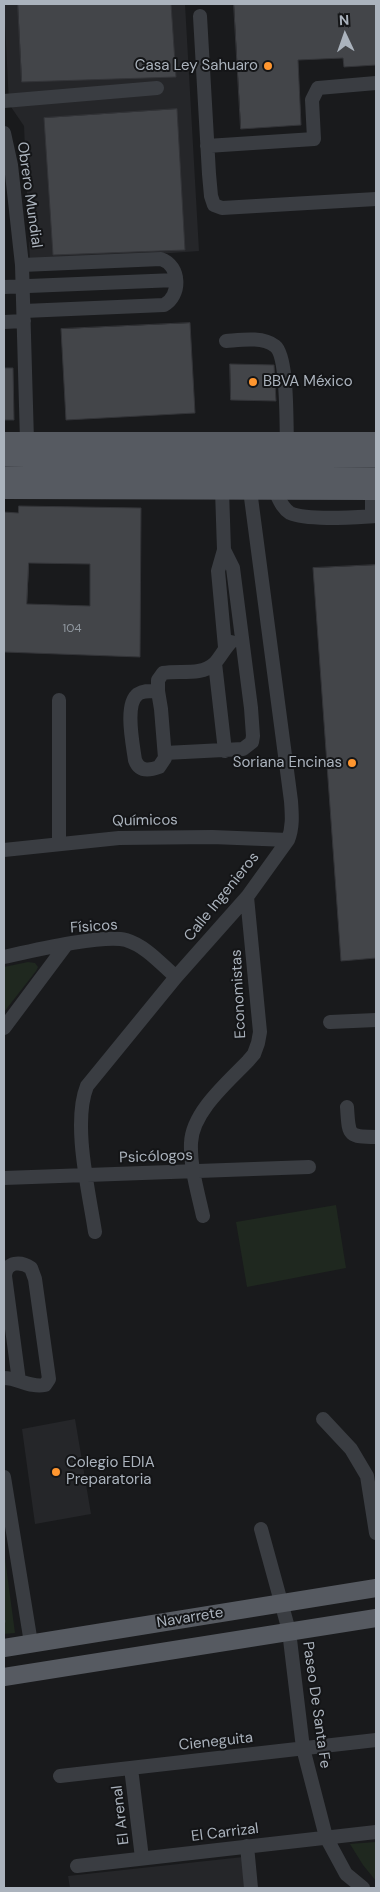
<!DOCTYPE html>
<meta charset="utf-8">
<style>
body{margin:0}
#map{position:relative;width:380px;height:1892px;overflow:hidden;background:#191a1c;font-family:"DM Sans",sans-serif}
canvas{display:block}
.frame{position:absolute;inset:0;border:5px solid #abb3bd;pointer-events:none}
.north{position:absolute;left:320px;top:10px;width:50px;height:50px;-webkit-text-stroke:4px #141517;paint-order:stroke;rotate:357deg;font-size:14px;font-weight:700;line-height:20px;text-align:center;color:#abb3bd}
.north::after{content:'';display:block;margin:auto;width:18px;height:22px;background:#abb3bd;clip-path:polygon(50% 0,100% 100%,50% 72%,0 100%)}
</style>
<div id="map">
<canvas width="380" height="1892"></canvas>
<div class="frame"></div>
<div class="north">N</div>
</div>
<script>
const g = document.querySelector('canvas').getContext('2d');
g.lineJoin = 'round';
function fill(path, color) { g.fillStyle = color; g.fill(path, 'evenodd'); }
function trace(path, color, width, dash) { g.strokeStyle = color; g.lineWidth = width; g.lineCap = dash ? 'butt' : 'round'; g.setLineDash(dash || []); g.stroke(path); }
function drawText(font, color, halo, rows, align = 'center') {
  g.font = font + ' "DM Sans",sans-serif'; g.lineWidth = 4; g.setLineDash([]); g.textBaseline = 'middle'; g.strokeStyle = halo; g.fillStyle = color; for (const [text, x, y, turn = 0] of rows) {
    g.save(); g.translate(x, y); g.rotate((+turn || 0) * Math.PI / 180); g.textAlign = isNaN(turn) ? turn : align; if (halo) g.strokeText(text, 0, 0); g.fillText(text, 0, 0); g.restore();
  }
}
fill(new Path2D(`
 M4,4H185L199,251L30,263L24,126L9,104Z
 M75,1419L91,1514L35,1524L22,1429Z
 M243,1857L246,1888H70L68,1876Z`), '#252629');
fill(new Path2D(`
 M28,962L35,963L38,967L36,971L4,1012V967Z
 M336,1205L346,1268L247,1287L236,1222Z
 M4,1551L15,1633L4,1634Z
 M376,1842V1881L363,1865L350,1844Z`), '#1f281f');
const building = new Path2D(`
 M18,4H171L176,77L22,82Z
 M234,4H376V65L344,67L343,58L298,60L301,125L241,129Z
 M177,109L185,250L53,255L44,118Z
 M190,323L195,413L66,420L61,329Z
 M230,364L274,365L276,401L231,400Z
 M4,368H13L14,420H4Z
 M19,506L141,508L140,657L4,652V512L18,513ZM29,563L90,564V606L27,604Z
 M376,565V958L341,961L313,568Z`);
fill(building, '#434549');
trace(building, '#333438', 1);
trace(new Path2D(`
 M4,1620V1624`), '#404449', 2.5, [2.5, 4]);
trace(new Path2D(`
 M200,16L209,174L211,196L214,205L222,208L376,199
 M4,101L157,88
 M4,133L11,165L22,265L27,441
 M207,146L314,139L312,100L318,88L376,83
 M22,265L161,259C181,266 181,296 164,305L24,311
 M4,287L176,280
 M4,322L24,321
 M226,341C240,340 262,336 275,346C288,356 286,422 287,441
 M222,490L224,550L218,571L225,647
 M275,491C279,499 282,508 290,513C307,521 357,517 376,516
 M372,491V516
 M215,663L225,751
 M158,691L161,709L165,758L159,767C148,771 139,771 135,760C133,745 124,704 138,694C144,690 151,691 158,691Z
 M158,691V680L163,673C179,670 201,676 214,664C220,658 224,649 231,642
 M59,700V843
 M165,753L243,749L252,742L253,736L251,708L233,568L224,550
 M4,850L119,838L212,837L288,840
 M4,957C31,951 102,934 126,940C146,946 161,964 176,977
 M330,1022L376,1020
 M4,1028L66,945
 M347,1107C349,1135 347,1137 376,1137
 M4,1178L309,1167
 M203,1216C198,1193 190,1167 191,1143C192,1112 228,1082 248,1061L254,1054L258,1043L260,1032L247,897
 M95,1232C89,1192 72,1123 87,1086L176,977L247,897L288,840C293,827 292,815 291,801L250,490
 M4,1378C18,1378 30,1388 45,1385L49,1379L35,1279L31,1268C21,1261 6,1261 5,1276L19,1381
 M323,1419L351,1449L367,1476L376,1533
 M4,1477L31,1643
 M261,1529L289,1631L303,1748L326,1837L346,1874L363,1888
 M131,1768L142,1858
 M60,1776L376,1740
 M247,1846L251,1888
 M77,1866L376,1832`), '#3a3d42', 14);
trace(new Path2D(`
 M4,441H376
 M4,457L179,459L376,458
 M4,475L376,476
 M4,490L376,491
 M4,1648L376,1588
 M4,1677L376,1618`), '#565a61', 18);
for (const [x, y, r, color] of [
 [268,66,5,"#ff962f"],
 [253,382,5,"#ff962f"],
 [352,763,5,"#ff962f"],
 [56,1472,5,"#ff962f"]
]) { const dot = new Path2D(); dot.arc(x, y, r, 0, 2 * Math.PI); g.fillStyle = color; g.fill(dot); trace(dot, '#141517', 2); }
drawText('12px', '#9198a0', null, [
 ["104",72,629]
]);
drawText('15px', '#abb3bd', '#141517', [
 ["Casa Ley Sahuaro",258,66],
 ["BBVA México",263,382,"left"],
 ["Soriana Encinas",342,763],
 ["Colegio EDIA",66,1463,"left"],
 ["Preparatoria",66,1480,"left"]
], 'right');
drawText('15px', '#abb3bd', '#141517', [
 ["Obrero Mundial",29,195,82],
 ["Químicos",145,821,-1],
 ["Calle Ingenieros",222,897,-51],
 ["Físicos",94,927,-4],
 ["Economistas",239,994,-93],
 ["Psicólogos",156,1157,-2],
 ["Navarrete",190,1618,-9],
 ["Paseo De Santa Fe",316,1705,82],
 ["Cieneguita",216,1742,-6],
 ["El Arenal",121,1815,-97],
 ["El Carrizal",225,1833,-7]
]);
</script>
